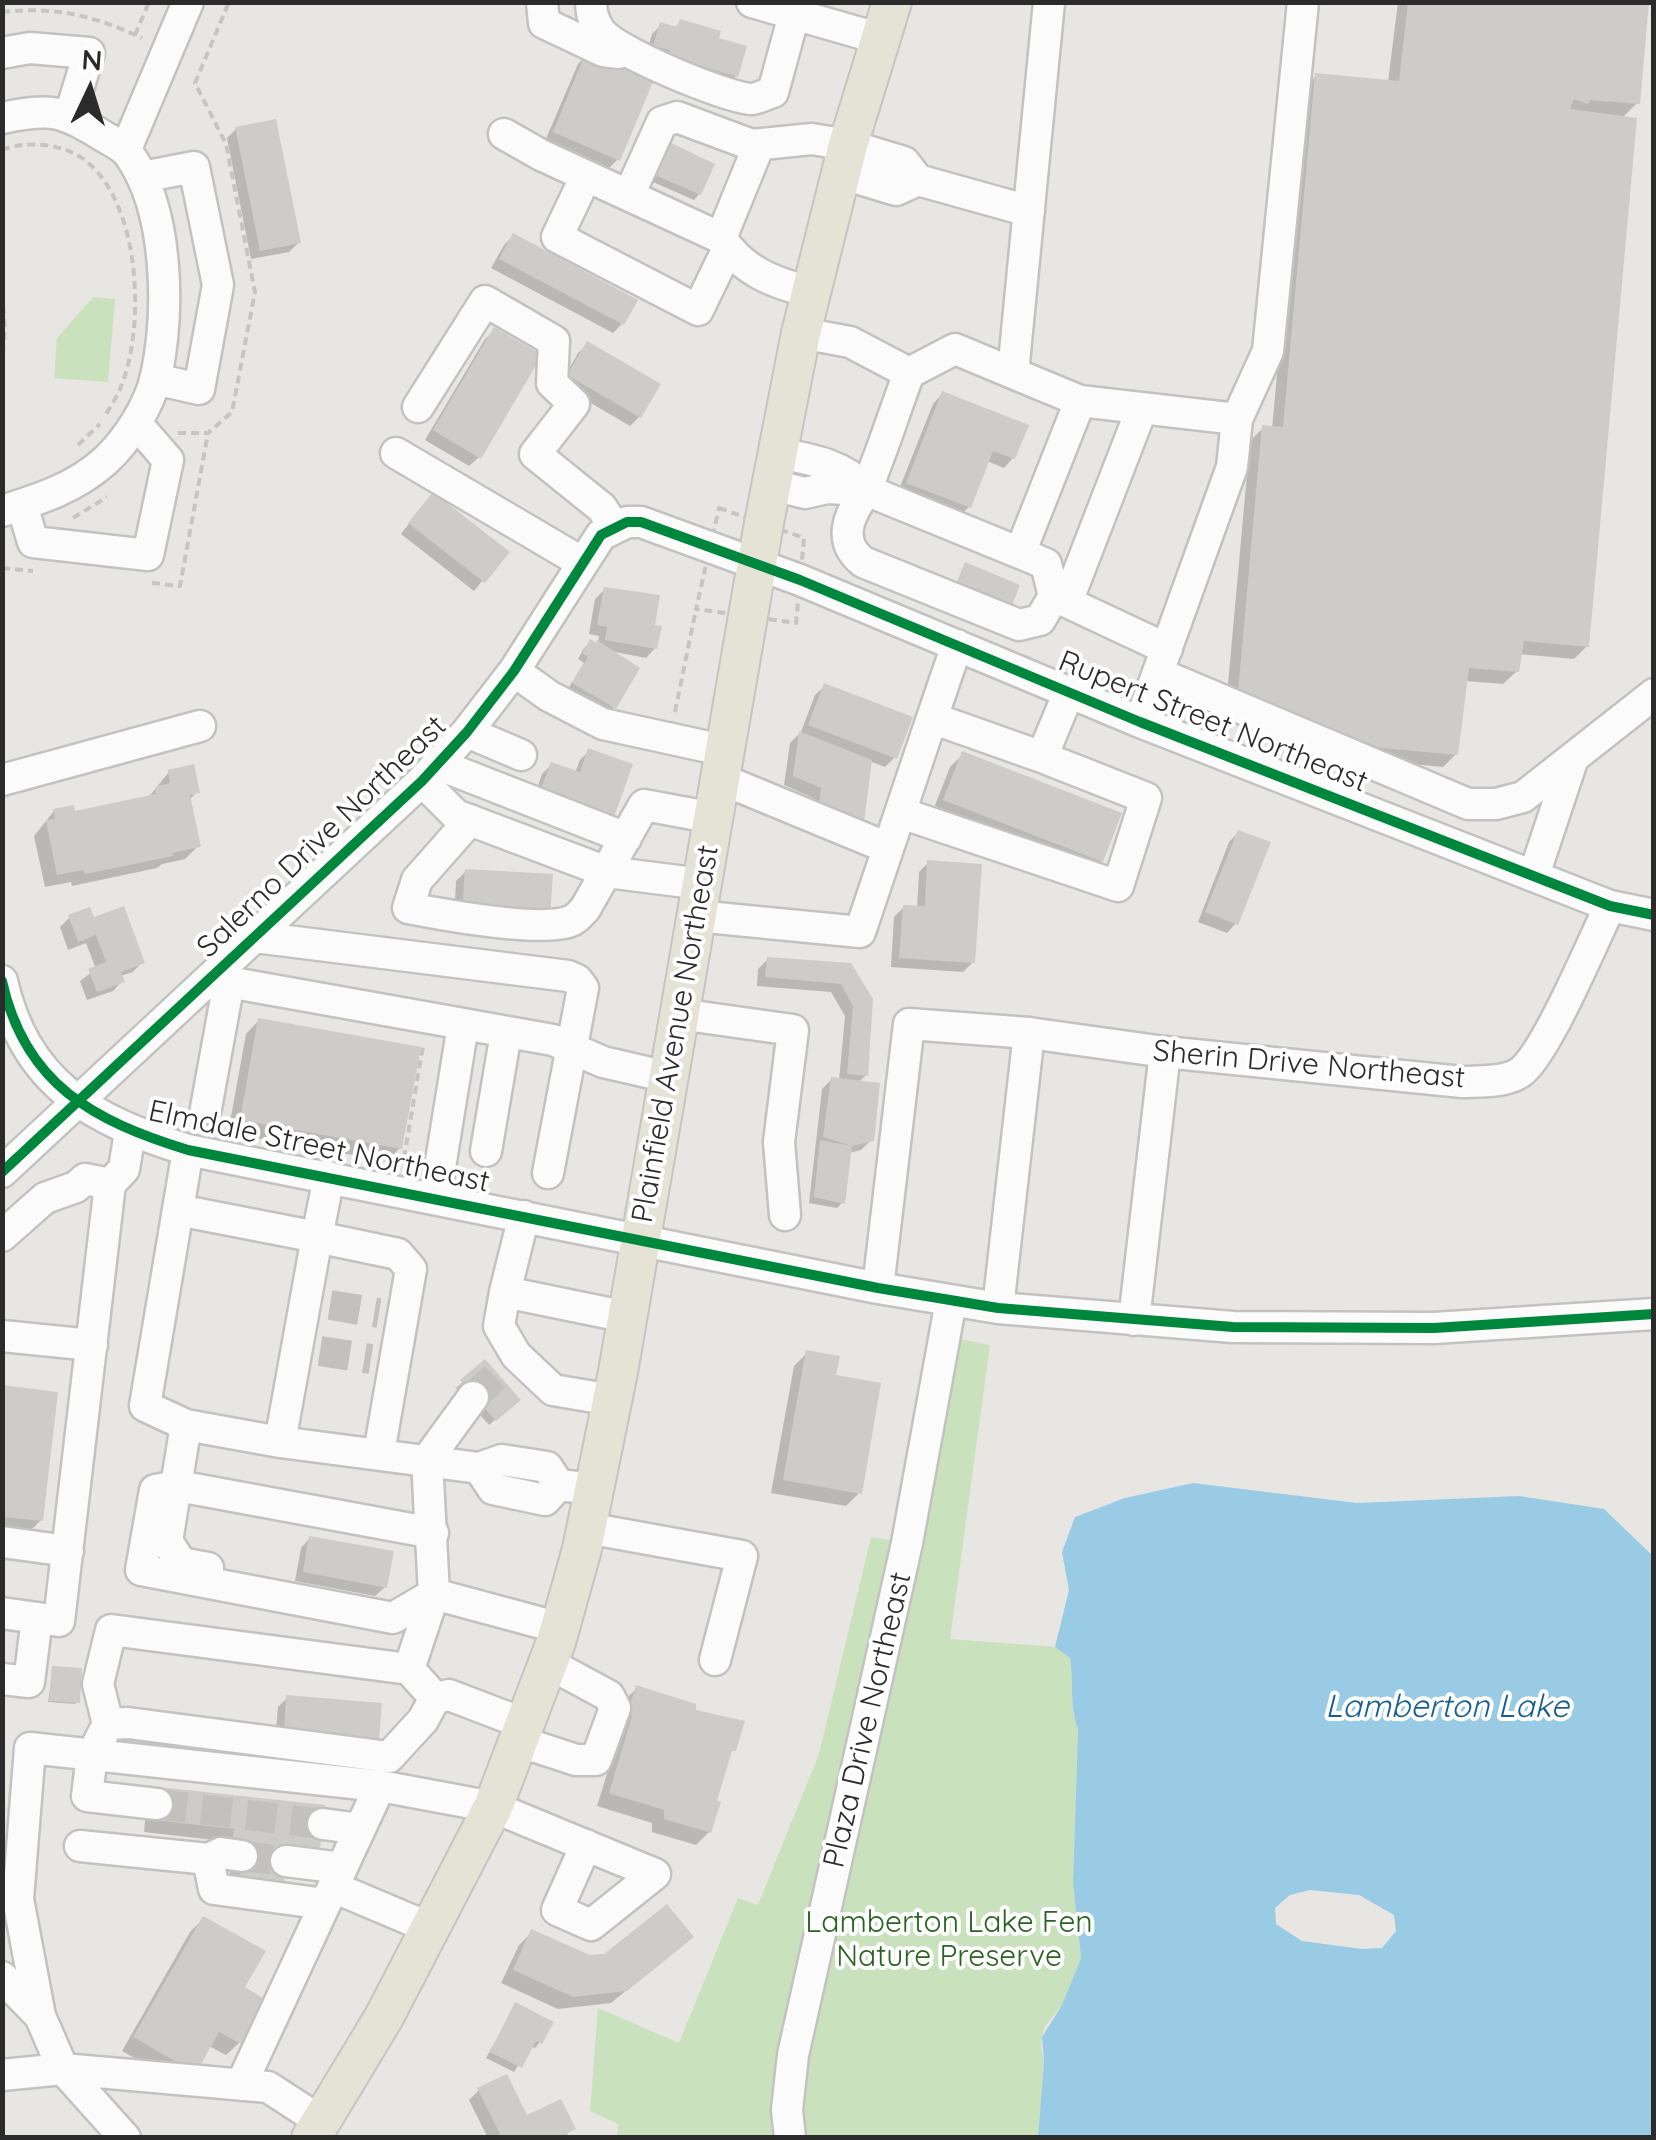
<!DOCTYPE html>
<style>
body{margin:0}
#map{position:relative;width:1656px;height:2140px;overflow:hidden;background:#e8e6e2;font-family:Quicksand,sans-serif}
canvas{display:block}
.frame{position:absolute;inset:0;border:5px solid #2b2b2b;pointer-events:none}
.north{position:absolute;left:40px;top:40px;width:100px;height:100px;-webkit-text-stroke:8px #fff;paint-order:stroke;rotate:4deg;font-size:28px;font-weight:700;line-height:40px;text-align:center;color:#2b2b2b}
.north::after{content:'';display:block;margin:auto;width:35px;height:45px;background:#2b2b2b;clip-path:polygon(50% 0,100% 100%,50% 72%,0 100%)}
</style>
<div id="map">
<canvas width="1656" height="2140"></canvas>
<div class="frame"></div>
<div class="north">N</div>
</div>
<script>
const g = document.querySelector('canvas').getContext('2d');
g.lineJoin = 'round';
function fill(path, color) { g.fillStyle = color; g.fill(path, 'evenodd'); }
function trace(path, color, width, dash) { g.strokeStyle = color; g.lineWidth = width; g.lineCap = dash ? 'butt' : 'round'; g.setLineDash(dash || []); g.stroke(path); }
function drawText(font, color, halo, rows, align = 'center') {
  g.font = font + ' Quicksand,sans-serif'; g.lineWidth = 8; g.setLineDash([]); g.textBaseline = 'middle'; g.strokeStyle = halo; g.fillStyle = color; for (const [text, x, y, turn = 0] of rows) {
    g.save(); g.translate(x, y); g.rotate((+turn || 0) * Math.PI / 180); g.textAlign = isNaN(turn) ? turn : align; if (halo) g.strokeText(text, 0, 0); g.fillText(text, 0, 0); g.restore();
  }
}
fill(new Path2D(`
 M93,297L115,299L108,382L54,378L57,338Z
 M944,1336L990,1345L950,1639L1055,1647L1070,1657C1074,1682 1069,1707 1078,1729L1073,1883L1081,1958L1062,2005L1044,2028L1041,2045L1044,2061L1038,2137H617L618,2124L590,2111L598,2008L679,2043L738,1898L758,1905L819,1754L871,1537L907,1543Z`), '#c9e2bd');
fill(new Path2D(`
 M1193,1483L1357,1503L1519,1496L1604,1509L1653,1556V2137H1038L1044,2061L1042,2037L1062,2005L1081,1958L1073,1883L1078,1729C1069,1707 1074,1682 1070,1658L1055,1647L1069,1590L1062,1552L1075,1517L1125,1498ZM1310,1890L1359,1895L1394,1915L1396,1931L1382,1948L1362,1949L1302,1941L1276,1924L1275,1908L1290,1895Z`), '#9acbe5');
fill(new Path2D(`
 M1398,2H1646L1637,103L1622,118L1587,646L1574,659L1519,654L1517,671L1503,684L1465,681L1456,754L1443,767L1367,760L1226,706L1250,441L1263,428L1272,429L1303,89L1316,76L1388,82Z
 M681,21L716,39L736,76L726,85L646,55L652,34L661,25L674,29Z
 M587,55L618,159L608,169L545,141L578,64Z
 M236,129L298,243L289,252L251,259L227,138Z
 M672,146L699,194L694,200L653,182Z
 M513,236L622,324L613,333L491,268L504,245Z
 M495,330L479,457L469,466L425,440L485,339Z
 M588,344L639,417L630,426L560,385L578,353Z
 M942,394L1013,458L1004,468L987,461L969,507L959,516L898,492L933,404Z
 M424,504L506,552L474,591L401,534Z
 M605,589L652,627L655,648L646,658L610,651L614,707L608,713L568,689L584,663L578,659L584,648L590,643H598L599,636L589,634L595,599Z
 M825,686L895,757L885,767L869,761L811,814L813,798L784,785L790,743L801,732L815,695Z
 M589,751L602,828L532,803L542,774L551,765L575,773L580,760Z
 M963,754L1101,861L1088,874L932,813L950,767Z
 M169,772L197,792L188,801L198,846L185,859L162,864L157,868L72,886L71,882L45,887L34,836L54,811L73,814L147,799Z
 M1238,833L1236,923L1227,933L1198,922L1229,842Z
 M928,863L973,962L963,972L891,967L894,917L904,907L917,908L919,872Z
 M466,871L550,877L454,920L456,881Z
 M69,918L93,920L142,962L133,972L120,976L122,981L113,991L87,1000L80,981L96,969L86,943L68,950L60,927Z
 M768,959L850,966L866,1075L858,1083L871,1140L861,1150L849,1153L843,1202L837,1208L809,1203L822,1089L831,1080L839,1081L845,1016L831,992L757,986L758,969Z
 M259,1020L400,1148L387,1161L228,1133L246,1034Z
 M807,1353L834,1378L859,1493L846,1506L771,1493L794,1366Z
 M485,1362L518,1400L489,1425L456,1388Z
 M2,1388L41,1520L28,1533L2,1530Z
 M310,1538L385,1587L375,1596L295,1581L301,1548Z
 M53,1669L77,1702L75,1704L48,1702Z
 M637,1688L694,1712L728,1755L709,1832L696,1845L652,1832V1823L597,1806L621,1729L624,1701Z
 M287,1698L377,1738L367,1747L275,1740L278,1707Z
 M147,1802L318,1847L304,1860L229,1882L232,1858L223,1841L144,1832Z
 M203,1919L241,1988L239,2043L226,2055L209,2046L181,2084L122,2051L190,1932Z
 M532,1932L590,1958L691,1937L611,2003L558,2009L501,1983L519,1945Z
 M516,2005L540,2042L535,2048L530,2046L514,2072L486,2058Z
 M479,2090L526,2118L573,2128L563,2138H488L469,2100Z`), '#0003');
fill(new Path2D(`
 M1408,2H1649L1640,104L1590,100L1588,104L1574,99L1570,109L1637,118L1589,647L1524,641L1519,672L1469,668L1458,755L1381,748L1238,693L1262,425L1283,427L1315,73L1399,81Z
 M680,19L721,31L719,38L747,46L738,77L701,66L700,70L668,59L670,50L653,46L660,22L677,27Z
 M586,52L653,82L620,161L553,132Z
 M276,119L301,243L260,251L235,127Z
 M671,143L715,164L701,195L657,176Z
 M513,233L638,300L624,325L499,259Z
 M494,327L542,355L481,459L433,430Z
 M587,341L661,384L641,418L567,375Z
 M942,391L1029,425L1015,459L993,451L971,508L906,483Z
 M433,492L510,552L485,583L408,523Z
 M965,562L1020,585L1009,613L953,591Z
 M604,587L660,595L655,625L662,626L657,649L605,640L607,627L597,625Z
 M590,639L596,643L597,640L640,668L616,709L572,683L588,657L582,653Z
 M824,683L913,717L897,759L808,725Z
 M799,731L872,760L864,822L819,805L821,788L793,776Z
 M588,748L633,764L613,820L539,794L551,762L580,772Z
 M962,751L1122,813L1103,862L943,800Z
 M194,764L200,793L190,795L201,847L172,853L173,856L85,874L83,870L57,875L46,820L55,819L53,809L74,805L75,811L156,794L155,787L170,783L168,770Z
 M1238,830L1271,842L1238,925L1205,912Z
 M927,860L982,864L975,963L899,958L903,905L925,906Z
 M465,869L553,874L550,917L462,912Z
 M124,906L145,963L121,972L125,982L97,992L88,969L106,962L96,935L78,942L68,915L90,907L94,917Z
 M767,957L851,963L873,999L868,1076L847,1074L853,1006L841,984L765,977Z
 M258,1018L421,1047L402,1149L240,1120Z
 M831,1077L880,1083L874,1141L852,1146L823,1137Z
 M820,1140L852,1146L845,1204L814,1197Z
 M806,1350L840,1356L836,1375L881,1383L862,1494L783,1480Z
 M485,1359L521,1400L496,1421L460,1380Z
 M2,1385L58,1392L43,1521L2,1517Z
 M309,1536L394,1551L387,1588L303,1572Z
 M52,1666L82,1668L80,1703L49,1701Z
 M636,1685L696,1704V1710L745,1721L736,1751H732L717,1801L721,1802L711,1833L664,1819V1810L609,1793L632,1716L627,1715Z
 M286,1695L382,1703L379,1739L284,1731Z
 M159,1787L325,1805L320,1848L288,1845L283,1891L239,1886L244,1846L232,1845L234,1829L155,1820Z
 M667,1904L694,1937L627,1991L573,1997L513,1970L531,1929L590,1955L604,1954Z
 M203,1916L266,1951L245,1987L266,2000L241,2044L219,2032L196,2073L133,2037Z
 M515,2002L554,2022L542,2044L536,2041L522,2068L490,2052Z
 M507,2074L527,2115L561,2099L576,2129L557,2138H502L477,2088Z`), '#cdccc8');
trace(new Path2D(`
 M330,1305L379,1313
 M320,1351L371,1359
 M473,1397L498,1374
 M157,1804L323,1824
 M242,1856L286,1861`), '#c2c1bd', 30, [30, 15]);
const minor = new Path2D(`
 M542,2L544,23L603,51L619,53
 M591,2C591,13 594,23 601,32C616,52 724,97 751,99C757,99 766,94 773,92L794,15
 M752,2L881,39
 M2,53L30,48L89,53L70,115
 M2,118C51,108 62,110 103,136C112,141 122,146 128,153C169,209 170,311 156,377C149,406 127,441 105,461C75,488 40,499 2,511
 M504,134L541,155L721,238C743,271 773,283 811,292
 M126,149L188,2
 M840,173L896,190L918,180
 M586,176L557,237L698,310L728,248
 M142,177L194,167L218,285L199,389L155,379
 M629,195L662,122L677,117L752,145L812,139L848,145L904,162L918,180L1029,211
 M721,238L759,145
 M801,333L850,342L909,373
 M1013,373L1049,2
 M1080,401L1237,419
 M418,407L485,301L554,341L552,383L574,404L535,454L602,508L614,527
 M396,453L583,563
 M778,453C809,459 842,464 864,488
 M772,485L805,493L827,488L866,490L1020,553L1080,401L955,349L909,373C895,410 883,449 868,485C862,500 850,511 848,528C846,543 852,553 863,562L1019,625L1040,620L1054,596
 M22,505L33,542L148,555L168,460L136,423
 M1020,553L1046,564L1054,596L1167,649
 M1067,602L1142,408
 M514,671L549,696L603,724L727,751
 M1158,673L1468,804H1496L1523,797L1654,694
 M932,718L957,645
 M1140,722L1232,467L1237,419L1268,351L1303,2
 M467,732L521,755
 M437,764L626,838
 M721,779L888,848
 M2,780L200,726
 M422,781L456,815L607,872L702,884
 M901,813L1118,886L1146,798L1042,757
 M470,820L417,880L408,908C441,914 545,934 573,920C578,917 581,913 585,909L644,805L714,818
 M1534,875L1572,761
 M696,916L860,932L932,718L1042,757L1069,692
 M255,937L568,976L577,980L583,988L548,1173
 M211,979L553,1040L603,1062L668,1077
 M2,981C25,1085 94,1121 188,1150L878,1288L998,1308L1233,1327L1434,1328L1654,1314
 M679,1014L793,1030L779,1142L785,1215
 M206,1108L229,982
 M188,1150L145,1406L186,1425L167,1541L181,1563L208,1568
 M486,1151L506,1033
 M2,1172L422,781L467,732L514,671L601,535L627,522H641L800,580L1140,722L1610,906L1654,915
 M329,1177L317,1237L398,1254L411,1269L379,1453
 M435,1198L463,1025
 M178,1210L317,1237L280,1442
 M524,1216L505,1292L627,1317
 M2,1236L45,1198L76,1187L85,1179L110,1184
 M878,1288L909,1024L1029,1033L1165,1052L1462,1082C1481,1081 1507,1083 1522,1071C1548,1049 1593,941 1610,906
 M505,1292L499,1326L516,1355L553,1390L612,1400
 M998,1308L1029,1033
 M1134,1320L1165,1052
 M2,1336L92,1345
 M186,1425L280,1442L479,1468L502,1460L547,1467L559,1485L594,1489
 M479,1468L493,1489L545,1500L559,1485
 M587,1528L742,1556L715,1660
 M433,1533L178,1486L155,1490L141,1570L393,1618L434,1594L560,1628
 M2,1542L68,1551
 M2,1613L59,1621L110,1184L124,1169L130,1132
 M409,1669L434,1594L427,1460L473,1397
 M2,1679L29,1682L37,1618
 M435,1698L449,1695L525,1724
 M108,1724L128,1723L389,1757L423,1720L435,1698
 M518,1741L576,1760H596L615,1708L609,1696L548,1663
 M157,1804L87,1796L92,1755L108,1724L98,1684L111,1630L409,1669L435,1698
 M323,1824L360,1829
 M80,1846L208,1859L221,1853L242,1856
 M208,1859L214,1889L325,1904
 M286,1861L342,1868
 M6,1886L18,1899L40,2016L63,2069L125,2138
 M333,1887L430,1928
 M18,1899L30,1748L380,1786L493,1807L655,1874L591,1925L557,1910L586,1845
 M2,1977L40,2016
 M2,2075L63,2069L268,2087L322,2122
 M241,2085L380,1786
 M790,2138L787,2110L793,2055L907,1543L951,1301`);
const major = new Path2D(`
 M311,2138L384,2017L493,1807L556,1642L582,1549L618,1372L764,523L801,333L848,145L892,2`);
trace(minor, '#c2c2c1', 35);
trace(major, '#c5c4c2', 42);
trace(new Path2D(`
 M2,12C57,6 94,16 142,38
 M135,35L149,2
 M2,150C26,141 55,143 77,155C141,192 147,327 120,389C116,398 110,407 105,416
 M2,293L5,329L2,364
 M178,433H208L232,412L255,292L226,144L195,83L229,2
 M78,445L100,424
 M719,508L804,538L796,623L696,609Z
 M73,518L107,497
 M2,568L33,571
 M152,583L180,586L208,433
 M675,712L696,609
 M404,1158L423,1046`), '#c5c5c4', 4, [8, 5]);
trace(minor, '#fcfbfb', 30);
trace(major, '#e5e3d5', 38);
trace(new Path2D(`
 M2,981C25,1085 94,1121 188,1150L878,1288L998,1308L1233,1327L1434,1328L1654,1314
 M2,1172L422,781L467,732L514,671L601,535L627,522H641L800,580L1140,722L1610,906L1654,915`), '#00873e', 10);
drawText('30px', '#2b2b2b', '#fff', [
 ["Rupert Street Northeast",1213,722,22],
 ["Salerno Drive Northeast",322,837,-44],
 ["Plainfield Avenue Northeast",676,1034,-80],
 ["Sherin Drive Northeast",1309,1065,5],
 ["Elmdale Street Northeast",319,1147,12],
 ["Plaza Drive Northeast",868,1720,-77]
]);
drawText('30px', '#28631f', '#fff', [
 ["Lamberton Lake Fen",949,1923],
 ["Nature Preserve",949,1957]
]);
drawText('italic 32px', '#175e93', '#fff', [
 ["Lamberton Lake",1447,1707]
]);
</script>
